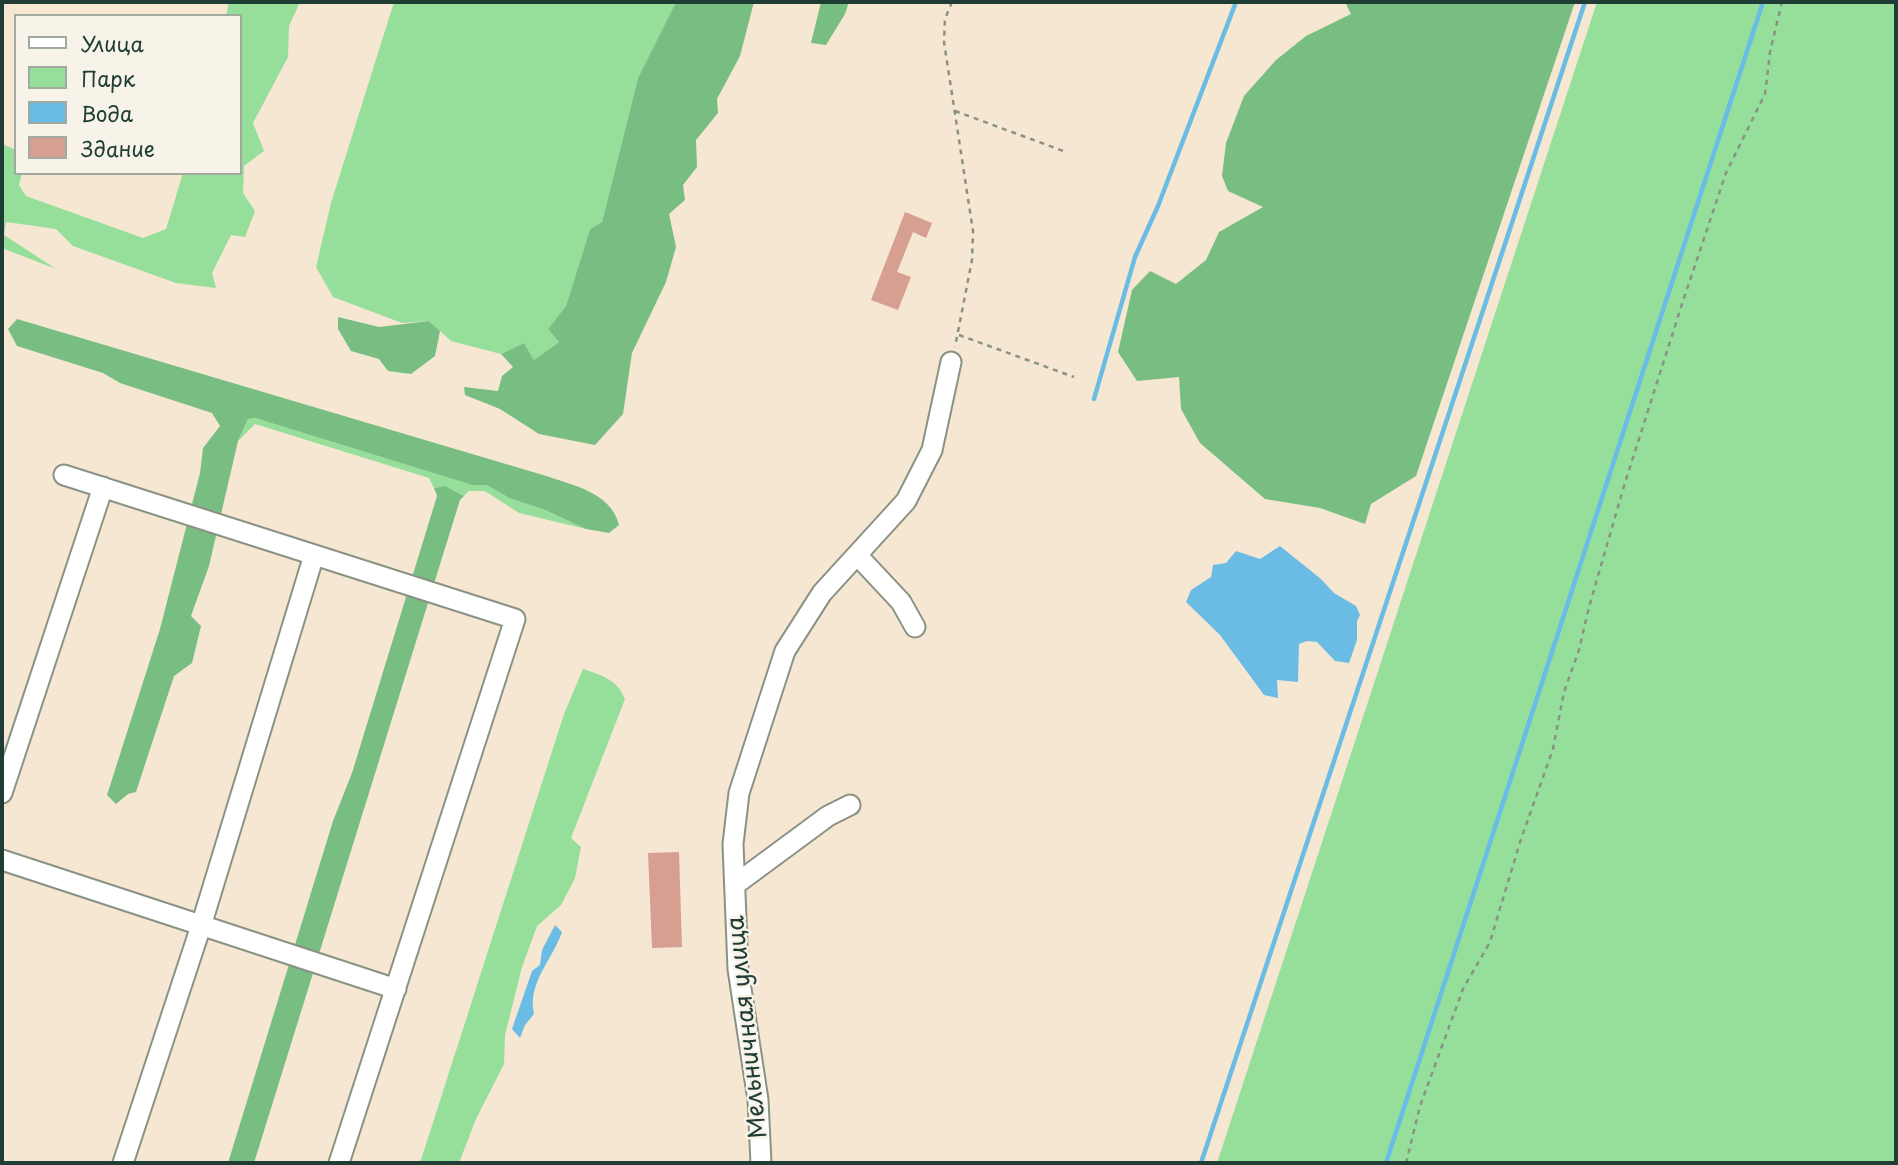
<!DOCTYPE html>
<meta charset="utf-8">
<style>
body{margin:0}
#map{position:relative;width:1898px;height:1165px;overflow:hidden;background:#f6e7d3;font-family:"Playpen Sans",sans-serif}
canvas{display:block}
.frame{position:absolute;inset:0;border:4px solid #1f3d34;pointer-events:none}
.legend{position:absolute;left:14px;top:14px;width:228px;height:161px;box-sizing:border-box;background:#f7f3e8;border:2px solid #a1aaa0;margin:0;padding:9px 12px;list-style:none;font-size:21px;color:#1f3d34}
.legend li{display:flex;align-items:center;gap:14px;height:35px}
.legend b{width:35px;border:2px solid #a1aaa0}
</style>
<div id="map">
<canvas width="1898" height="1165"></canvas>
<div class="frame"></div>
<ul class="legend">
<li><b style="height:9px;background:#fff"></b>Улица</li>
<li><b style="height:19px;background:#95df9b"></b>Парк</li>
<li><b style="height:19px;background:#6abce5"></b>Вода</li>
<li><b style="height:19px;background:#d79e92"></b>Здание</li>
</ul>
</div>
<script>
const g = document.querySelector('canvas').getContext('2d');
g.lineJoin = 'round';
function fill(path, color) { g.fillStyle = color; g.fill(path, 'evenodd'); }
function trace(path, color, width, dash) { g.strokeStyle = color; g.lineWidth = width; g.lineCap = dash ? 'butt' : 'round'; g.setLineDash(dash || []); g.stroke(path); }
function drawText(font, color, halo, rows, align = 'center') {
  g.font = font + ' "Playpen Sans",sans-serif'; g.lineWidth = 5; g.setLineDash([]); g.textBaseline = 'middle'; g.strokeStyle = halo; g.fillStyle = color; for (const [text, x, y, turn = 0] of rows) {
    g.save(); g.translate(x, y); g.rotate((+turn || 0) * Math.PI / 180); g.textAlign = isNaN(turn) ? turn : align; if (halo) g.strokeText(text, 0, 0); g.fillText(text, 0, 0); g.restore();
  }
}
fill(new Path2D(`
 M229,2H300L289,26L288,57L253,123L264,151L244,166L243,193L255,211L245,237L231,235L212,273L216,288L176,283L73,246L56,229L6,222L4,235L56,269L2,248V144L16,150V173H22L19,185L26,196L143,238L166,229L183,173H240V16H226Z
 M394,2H676L638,78L602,222L590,229L566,306L548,329L559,342L534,360L524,343L501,354L451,341L429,321L402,323L333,297L316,267L331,203Z
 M1597,2H1896V1163H1217Z
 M255,418L472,485H487L509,498L545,510L586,529L519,513L485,491H469L464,496L445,486L434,488L429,478L255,424L238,441L248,419Z
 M583,669C601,675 617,679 625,699L571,838L581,847L575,878L561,905L537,926L522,967L505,1035L504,1064L476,1119L459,1163H420L564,714Z`), '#95df9b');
fill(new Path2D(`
 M676,2H754L740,56L717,99L718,113L696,140L697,167L683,185L685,200L669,214L676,247L666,282L632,353L623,414L595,445L539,434L500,409L465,395L464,387L498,391L502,376L513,367L501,354L524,343L534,360L559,342L548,329L566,306L590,229L602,222L638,78Z
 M821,2H849L845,14L826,45L811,43Z
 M1345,2H1575L1416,476L1371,504L1365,524L1320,508L1265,499L1200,443L1181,409L1179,377L1137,381L1118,352L1132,290L1150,271L1176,284L1206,260L1219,232L1263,207L1228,191L1222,176L1226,143L1244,96L1276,60L1306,36L1351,14Z
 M338,317L379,327L429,321L440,331L435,356L411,374L388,371L379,359L351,351L338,329Z
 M17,319L543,475C572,485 611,492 619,525L609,533L586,529L545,510L509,498L487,485H472L255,418L248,419L238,441L209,566L191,616L201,626L192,663L174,676L136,792L128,794L116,804L107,795L160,629L200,473L203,448L220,426L212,413L120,383L103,373L17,346L8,329Z
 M445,486L464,496L460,500L254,1163H228L333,821L352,773L437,496L434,488Z`), '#78be83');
fill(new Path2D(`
 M1280,546L1321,579L1334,593L1356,606L1360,615L1357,621V640L1349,663L1335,661L1317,642L1307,641L1299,644L1298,682L1277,680L1278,698L1264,695L1220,635L1186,602L1191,590L1211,577L1213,565L1226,563L1236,551L1260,559Z
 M555,925L562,932C553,959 527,983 534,1014L525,1025L520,1038L512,1029L532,971L540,965L542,950Z`), '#6abce5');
trace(new Path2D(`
 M1094,399L1135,257L1158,206L1236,2
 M1201,1163L1585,2
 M1386,1163L1763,2`), '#6abce5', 4.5);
fill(new Path2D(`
 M905,212L932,223L926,238L913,232L897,272L911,277L898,310L871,300Z
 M679,852L682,947L652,948L648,853Z`), '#d79e92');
const minor = new Path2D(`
 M64,475L515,619L339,1163
 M857,555L901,602L915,627
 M2,793L103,487
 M2,860L396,989
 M736,884L828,816L850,805
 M123,1163L201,926L314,555
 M761,1163L758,1100L738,969L733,844L739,793L785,651L822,593L906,501L932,450L951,362`);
trace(minor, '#8a9284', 23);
trace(new Path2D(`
 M952,2L945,19L944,42L973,231L972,260L955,347
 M955,111L1066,152
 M959,335L1074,377
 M1406,1163L1420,1106L1463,989L1490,942L1520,842L1553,749L1564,692L1579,650L1589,607L1624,486L1682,304L1726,173L1765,94L1770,52L1782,2`), '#8a9284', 2.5, [5, 5]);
trace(minor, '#fff', 19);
drawText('24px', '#1f3d34', '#f7f3e8', [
 ["Мельничная улица",748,1027,-96]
]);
</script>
